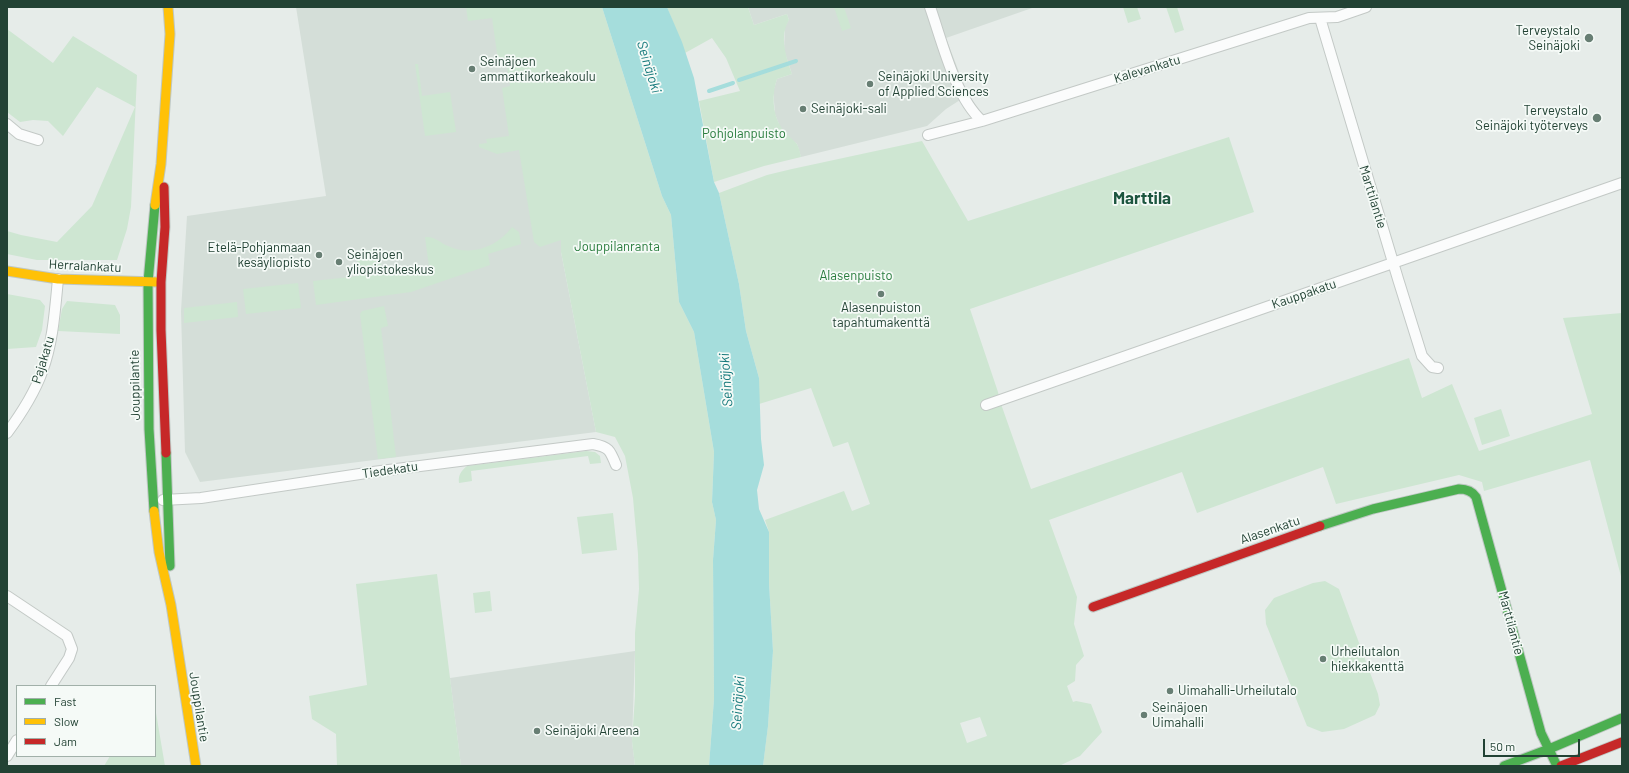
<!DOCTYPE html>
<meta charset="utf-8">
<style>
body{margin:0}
#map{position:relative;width:1629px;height:773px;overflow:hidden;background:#e6ece9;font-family:Barlow,sans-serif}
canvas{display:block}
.frame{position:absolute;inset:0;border:8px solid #224234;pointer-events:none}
.legend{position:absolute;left:16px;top:685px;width:140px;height:72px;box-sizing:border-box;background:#f5faf7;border:1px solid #a1b0a9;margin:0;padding:5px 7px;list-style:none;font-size:12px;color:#224234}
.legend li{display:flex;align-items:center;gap:8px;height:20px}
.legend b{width:20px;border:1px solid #a1b0a9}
.scale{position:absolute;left:1483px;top:739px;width:97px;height:18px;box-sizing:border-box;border:2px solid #224234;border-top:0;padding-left:5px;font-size:12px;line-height:14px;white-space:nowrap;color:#224234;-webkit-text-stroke:3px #f5faf7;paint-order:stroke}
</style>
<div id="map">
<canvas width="1629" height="773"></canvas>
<div class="frame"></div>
<ul class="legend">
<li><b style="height:5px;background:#4caf50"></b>Fast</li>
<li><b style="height:5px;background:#ffc107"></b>Slow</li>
<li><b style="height:5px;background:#c62828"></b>Jam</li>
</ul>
<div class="scale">50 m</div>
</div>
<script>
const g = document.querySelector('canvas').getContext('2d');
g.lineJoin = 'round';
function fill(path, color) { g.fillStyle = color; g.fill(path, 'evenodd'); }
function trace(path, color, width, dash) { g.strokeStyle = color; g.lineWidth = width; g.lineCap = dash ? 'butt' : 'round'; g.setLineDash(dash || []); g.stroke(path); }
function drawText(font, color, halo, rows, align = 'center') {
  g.font = font + ' Barlow,sans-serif'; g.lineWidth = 3.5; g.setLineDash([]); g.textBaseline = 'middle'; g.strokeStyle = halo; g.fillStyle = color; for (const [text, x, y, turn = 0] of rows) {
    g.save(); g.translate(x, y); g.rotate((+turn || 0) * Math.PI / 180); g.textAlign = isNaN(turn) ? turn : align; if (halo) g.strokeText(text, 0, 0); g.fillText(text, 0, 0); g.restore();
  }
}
fill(new Path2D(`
 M296,7H524L563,231L561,252L596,432L200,482L185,452L181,311L187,216L326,196Z
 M748,7H1035L946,38L969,98L960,100L946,109L927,126L801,157L797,144L787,136L780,127L775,114L774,101V89L777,79L792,74L784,50L785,26L789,20L787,14L754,25Z
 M635,651L632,741L635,766H461L450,678Z`), '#d4ded8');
fill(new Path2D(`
 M466,7H602L662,196L671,215L679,302L694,332L714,452L712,502L716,520L713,560L714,699L709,766H635L632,741L635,696V633L639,589L638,554L633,498L625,456L615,437L596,432L561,252V240L540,247L534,242L519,150L497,154L479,147V144L487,143L486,139L509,136L502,88L510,86L507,67H499L492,18L468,21Z
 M667,7H748L754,25L787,14L789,20C779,37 786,56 792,74L777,79C772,94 772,113 781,127C785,134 791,137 796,143C799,146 800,153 801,157L764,166L714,182L699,101L740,91L726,58L712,38L685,53Z
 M834,7H844L851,28L842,31Z
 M1123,7H1137L1141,19L1128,23Z
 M1166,7H1177L1184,30L1175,33Z
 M7,29L53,63L73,36L137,75L131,207L127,229L117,260H37L7,254V231L21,235L57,242L92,206L135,107L97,87L63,136L48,121L33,120L20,122L7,112Z
 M415,64H418L422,96L450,92L456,132L425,136Z
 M1229,137L1254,212L970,309L998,392L1001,404L1031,489L1409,358L1422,398L1452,384L1479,451L1592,414L1563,318L1622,313V580L1590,460L1484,491L1482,482L1459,475L1336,504L1323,467L1197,513L1182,472L1049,520L1077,597L1074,624L1084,656L1076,665L1075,681L1067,686L1073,702L1076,701L1091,704L1102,732L1080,756L1059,766H763L768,726L773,651L769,583V532L765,520L844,491L852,511L870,504L848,442L833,447L811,388L759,404V378L746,331L739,284L719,193L767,175L792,169L922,141L968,221ZM980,717L987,736L967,743L960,723Z
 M512,227L519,232L521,244L488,254L490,265L411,292L316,305L313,281L359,276L356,252L379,249L382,273L429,267L425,237C435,236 439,242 448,246C471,257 497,247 512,227Z
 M298,283L301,308L246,314L243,289Z
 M7,294L40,300L45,306L42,330L36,347L7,349Z
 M67,301L115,305L120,315V334L58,331L62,309Z
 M237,302L238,317L184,323V308Z
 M384,306L388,326L381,328L396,457L378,459L360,314L362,311Z
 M1501,409L1510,436L1482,445L1474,418Z
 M586,451L595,452L600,456L601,463L590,464L588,456L471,471L472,481L459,483C458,475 461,471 467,466Z
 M613,513L617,550L582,554L577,517Z
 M437,574L461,766H337L336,734L312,719L309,696L367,685L356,584Z
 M1325,581L1339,589L1378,694L1380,705L1375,715L1344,729L1322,732L1307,726L1266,624L1265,610L1274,598L1313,583Z
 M490,591L492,611L475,613L473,593Z
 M155,707L165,766H104L110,756H155Z`), '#cee6d2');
fill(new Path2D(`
 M602,7H667L682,42L694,78L714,182L719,193L739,284L746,331L759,378L761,439L764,465L757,490L759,509L769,532V583L773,651L768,726L763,766H709L714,699L713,560L716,520L712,502L714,452L694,332L679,302L671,215L662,196Z`), '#a5dddc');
trace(new Path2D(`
 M739,80L796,61
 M709,91L733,83`), '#a5dddc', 4);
const street = new Path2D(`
 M930,7C942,41 955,97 982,121
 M1320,18L1398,279L1422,356L1432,367L1438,368
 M7,124L19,134L38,140
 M928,135L982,121L1309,18L1337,17L1366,7
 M986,405L1622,183
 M7,433C21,414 34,394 42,372C53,343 55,310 58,279
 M163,500L201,498L373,472L593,444C609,447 610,450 616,465
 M7,596L67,636L72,649L69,658L51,686
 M7,756L17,740`);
const fast = new Path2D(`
 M166,453L170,566
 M154,511L149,429L148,282L155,205
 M1320,526L1373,509L1459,489C1466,489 1472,491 1476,497L1541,733L1557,766
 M1504,766L1549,749L1622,718`);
const slow = new Path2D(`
 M155,205L161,164L170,34L168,7
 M7,271L58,279L157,282
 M154,511L159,552L171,605L196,766`);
const jam = new Path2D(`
 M164,187L165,227L161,282V330L166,453
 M1093,607L1320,526
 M1561,766L1622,742`);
trace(street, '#c3c9c6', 12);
trace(fast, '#bfc8c4', 11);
trace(slow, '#bfc8c4', 11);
trace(jam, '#bfc8c4', 11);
trace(street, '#fbfcfc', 10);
trace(fast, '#4caf50', 9);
trace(slow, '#ffc107', 9);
trace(jam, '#c62828', 9);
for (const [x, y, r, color] of [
 [1589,38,5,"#677e73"],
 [472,69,4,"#677e73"],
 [870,84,4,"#677e73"],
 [803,109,4,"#677e73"],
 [1597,118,5,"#677e73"],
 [319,255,4,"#677e73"],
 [339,262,4,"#677e73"],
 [881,294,4,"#677e73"],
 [1323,659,4,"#677e73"],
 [1170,691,4,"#677e73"],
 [1144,715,4,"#677e73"],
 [537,731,4,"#677e73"]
]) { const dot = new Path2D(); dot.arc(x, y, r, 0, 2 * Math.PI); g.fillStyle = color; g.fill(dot); trace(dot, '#f5faf7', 1.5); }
drawText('13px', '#224234', '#f5faf7', [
 ["Terveystalo",1580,31,"right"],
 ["Seinäjoki",1580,46,"right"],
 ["Seinäjoen",480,62],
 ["ammattikorkeakoulu",480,77],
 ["Seinäjoki University",878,77],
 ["of Applied Sciences",878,92],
 ["Seinäjoki-sali",811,109],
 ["Terveystalo",1588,111,"right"],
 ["Seinäjoki työterveys",1588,126,"right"],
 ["Etelä-Pohjanmaan",311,248,"right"],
 ["kesäyliopisto",311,263,"right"],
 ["Seinäjoen",347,255],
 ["yliopistokeskus",347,270],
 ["Alasenpuiston",881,308,"center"],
 ["tapahtumakenttä",881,323,"center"],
 ["Urheilutalon",1331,652],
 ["hiekkakenttä",1331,667],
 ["Uimahalli-Urheilutalo",1178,691],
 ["Seinäjoen",1152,708],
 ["Uimahalli",1152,723],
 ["Seinäjoki Areena",545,731]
], 'left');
drawText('13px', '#224234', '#f5faf7', [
 ["Kalevankatu",1147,69,-17],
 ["Marttilantie",1373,197,73],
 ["Herralankatu",85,266,3],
 ["Kauppakatu",1304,294,-19],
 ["Pajakatu",43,360,-73],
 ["Jouppilantie",135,385,-91],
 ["Tiedekatu",390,470,-8],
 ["Alasenkatu",1270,530,-19],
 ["Marttilantie",1511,623,75],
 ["Jouppilantie",199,707,81]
]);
drawText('13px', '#297c3d', '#f5faf7', [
 ["Pohjolanpuisto",744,134],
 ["Jouppilanranta",617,247],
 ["Alasenpuisto",856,276]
]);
drawText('italic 14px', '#177a7c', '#f5faf7', [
 ["Seinäjoki",649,67,73],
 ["Seinäjoki",726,380,-94],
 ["Seinäjoki",738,703,-86]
]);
drawText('bold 17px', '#1c553f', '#f5faf7', [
 ["Marttila",1142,198]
]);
</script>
